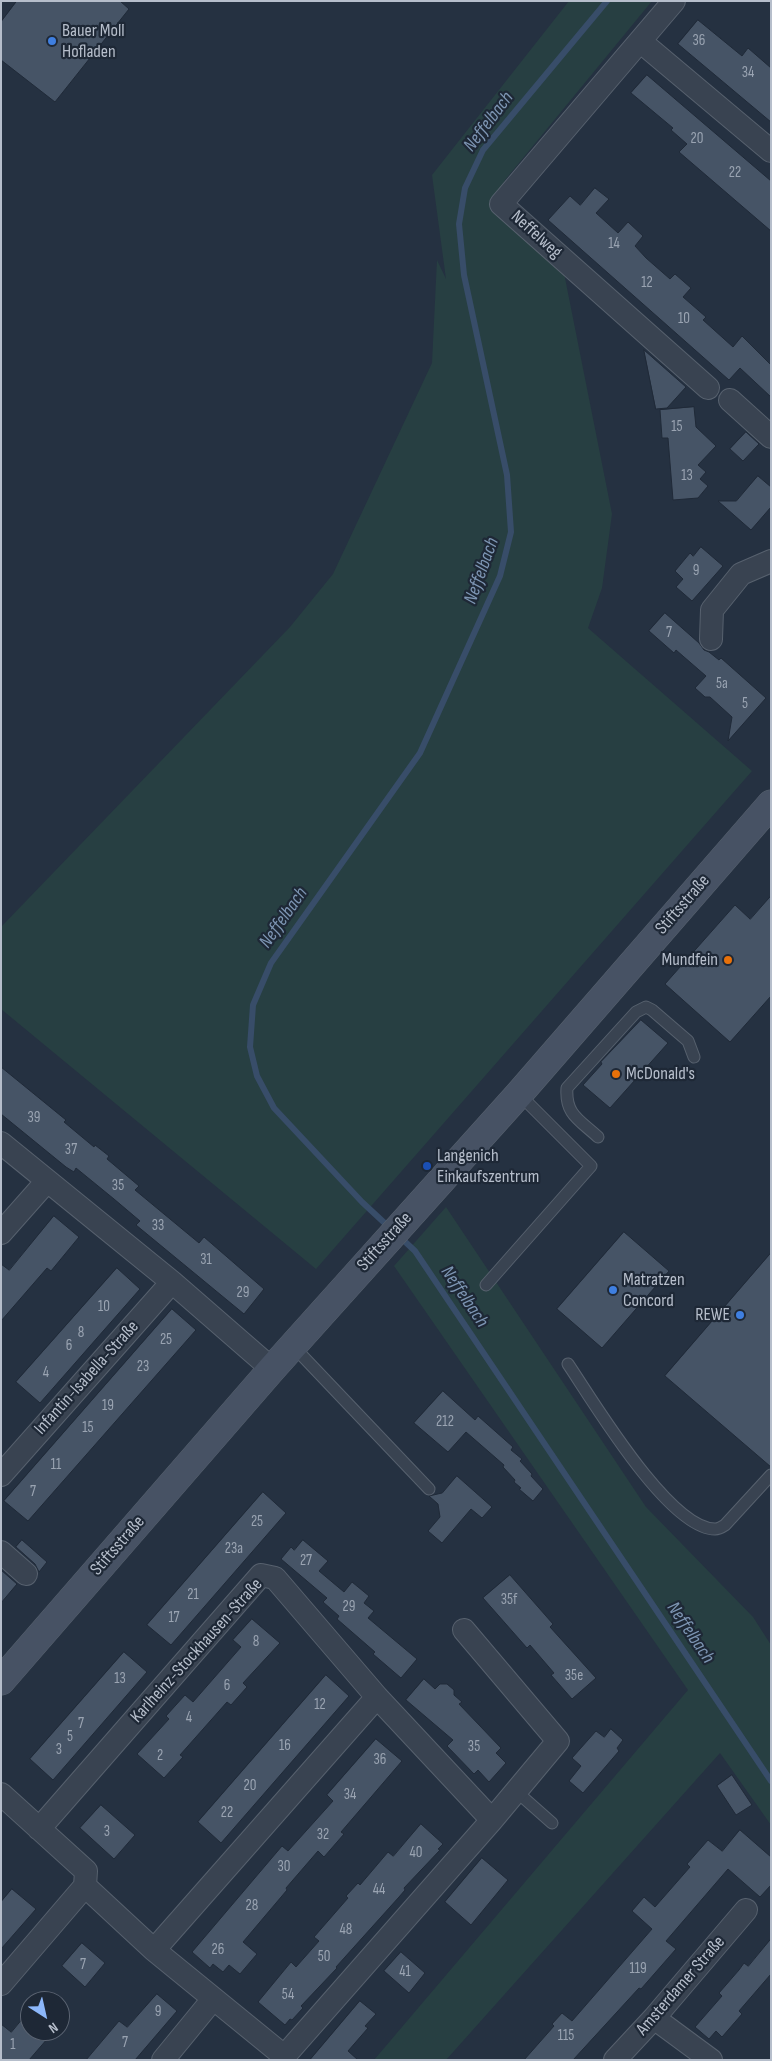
<!DOCTYPE html>
<meta charset="utf-8">
<style>
body{margin:0}
#map{position:relative;width:772px;height:2061px;overflow:hidden;background:#253141;font-family:"Sofia Sans Condensed",sans-serif}
canvas{display:block}
.frame{position:absolute;inset:0;border:2px solid #b6becb;pointer-events:none}
.north{position:absolute;left:20px;top:1991px;width:50px;height:50px;box-sizing:border-box;background:#1e2836;border:1px solid #5b6472;border-radius:50%;rotate:145deg;font-size:14px;font-weight:700;line-height:20px;text-align:center;color:#b6becb}
.north::after{content:'';display:block;margin:auto;width:18px;height:22px;background:#8cb7fa;clip-path:polygon(50% 0,100% 100%,50% 72%,0 100%)}
</style>
<div id="map">
<canvas width="772" height="2061"></canvas>
<div class="frame"></div>
<div class="north">N</div>
</div>
<script>
const g = document.querySelector('canvas').getContext('2d');
g.lineJoin = 'round';
function fill(path, color) { g.fillStyle = color; g.fill(path, 'evenodd'); }
function trace(path, color, width, dash) { g.strokeStyle = color; g.lineWidth = width; g.lineCap = dash ? 'butt' : 'round'; g.setLineDash(dash || []); g.stroke(path); }
function drawText(font, color, halo, rows, align = 'center') {
  g.font = font + ' "Sofia Sans Condensed",sans-serif'; g.lineWidth = 4.5; g.setLineDash([]); g.textBaseline = 'middle'; g.strokeStyle = halo; g.fillStyle = color; for (const [text, x, y, turn = 0] of rows) {
    g.save(); g.translate(x, y); g.rotate((+turn || 0) * Math.PI / 180); g.textAlign = isNaN(turn) ? turn : align; if (halo) g.strokeText(text, 0, 0); g.fillText(text, 0, 0); g.restore();
  }
}
fill(new Path2D(`
 M569,1H652L505,180L493,204L563,268L612,514L602,588L588,628L752,771L316,1269L1,1009V927L290,627L333,574L432,363L437,260L446,279L432,175Z
 M446,1207L646,1507L753,1617L771,1645V1825L720,1753L446,2060H374L688,1690L394,1266Z`), '#273f42');
trace(new Path2D(`
 M391,1229L362,1202L274,1108L257,1076L250,1047L253,1005L271,963L420,753L500,576L511,532L507,475L464,275L459,224L465,188L483,150L607,1
 M400,1237L415,1251L771,1781`), '#384d69', 6);
const building = new Path2D(`
 M17,1H120L129,9L55,102L1,60V22Z
 M698,20L742,56L748,48L771,68V122L678,44Z
 M647,75L771,181V231L679,152L687,144L671,130L673,128L631,93Z
 M595,188L609,199L596,213L618,233L628,222L643,236L635,246L646,258L670,279L675,274L691,288L683,297L706,317L703,320L733,347L742,336L771,365V397L740,368L729,380L548,220L570,196L580,205Z
 M644,350L686,387L667,408L656,409Z
 M694,407L696,427L716,446L698,465L706,472L700,479L708,486L698,498L673,500L668,438H662L660,410Z
 M746,432L759,444L743,461L730,449Z
 M758,476L771,487V507L751,530L718,501H736Z
 M701,547L723,566L692,601L676,587L683,579L675,571L690,553L693,556Z
 M665,613L699,643L704,650L709,652L719,660L721,658L766,698L728,741L732,717L710,697H705L695,688L706,676L676,650L674,653L649,631Z
 M771,896V996L730,1042L665,984L735,905L750,919Z
 M641,1020L668,1043L610,1108L583,1085L602,1064L601,1062Z
 M1,1067L66,1120L64,1122L94,1147L95,1145L109,1156L107,1159L139,1186L135,1190L199,1243L204,1237L264,1289L244,1314L136,1225L140,1221L114,1199L76,1168L74,1172L66,1167L1,1114Z
 M54,1216L79,1237L51,1271L47,1268L1,1321V1264L9,1270Z
 M624,1232L669,1271L602,1348L557,1309Z
 M771,1253V1467L665,1376Z
 M117,1268L140,1289L40,1403L16,1382Z
 M172,1309L196,1330L28,1521L4,1501Z
 M443,1391L475,1420L478,1416L513,1447L511,1450L522,1459L520,1461L532,1474L531,1476L543,1489L533,1501L519,1489L521,1488L514,1482L515,1480L503,1467L504,1465L466,1432L448,1452L414,1423Z
 M457,1476L492,1507L482,1518L471,1509L442,1543L428,1531L440,1517L438,1504L429,1496L442,1493Z
 M263,1492L286,1513L171,1645L147,1625Z
 M22,1540L47,1562L39,1572L35,1564L16,1547Z
 M303,1540L328,1561L319,1571L344,1592L352,1582L369,1596L364,1603L374,1611L368,1618L417,1659L401,1678L373,1654L375,1652L337,1619L339,1616L323,1602L327,1598L281,1559L291,1547L294,1550Z
 M1,1570L17,1584L1,1603Z
 M510,1575L553,1624L550,1627L596,1678L572,1699L551,1675L554,1673L530,1645L527,1648L483,1598Z
 M252,1619L280,1643L243,1683L247,1687L231,1705L227,1702L180,1755L183,1757L164,1778L137,1754L169,1719L166,1716L185,1695L193,1702L241,1647L233,1640Z
 M124,1652L147,1672L53,1780L30,1759Z
 M326,1675L349,1696L221,1843L198,1822Z
 M424,1679L435,1689L440,1684H447L454,1690V1695L462,1702L459,1704L501,1748L496,1753L506,1763L489,1782L478,1770L474,1774L447,1746L453,1740L406,1700Z
 M611,1729L623,1740L617,1748L619,1751L583,1793L569,1781L581,1766L572,1758L596,1731L604,1737Z
 M376,1739L402,1761L341,1832L344,1834L324,1857L318,1851L286,1888L287,1890L243,1942L257,1954L240,1974L229,1965L223,1972L213,1964L210,1968L192,1952L282,1846L288,1851L333,1801L327,1795Z
 M732,1775L752,1805L736,1815L717,1786Z
 M101,1805L135,1835L114,1859L80,1828Z
 M421,1824L443,1844L438,1849L440,1850L404,1888L405,1890L399,1897L336,1967L337,1968L301,2006L303,2008L292,2020L290,2019L285,2025L258,2002L291,1962L296,1967L319,1941L314,1937L348,1898L346,1896L358,1883L360,1885L388,1852L393,1856Z
 M740,1830L771,1857V1885L760,1897L728,1869L666,1941L676,1949L641,1989L639,1988L573,2060H524L554,2026L552,2024L562,2013L572,2021L652,1929L632,1911L644,1897L655,1907L690,1867L687,1864L708,1840L722,1851Z
 M482,1858L508,1880L471,1925L445,1902Z
 M12,1889L36,1909L1,1949V1902Z
 M771,1939V1974L739,2011L742,2014L722,2037L716,2031L709,2039L695,2027L722,1996L719,1993L739,1970L744,1963L748,1966Z
 M82,1943L105,1963L85,1987L62,1966Z
 M401,1952L425,1973L409,1993L384,1971Z
 M157,1994L177,2011L135,2060H86L119,2021L127,2027Z
 M360,2001L376,2014L365,2026L368,2028L348,2051L358,2060H310Z
 M60,2005L70,2014L60,2025Z
 M30,2010V2031H54L29,2060H1V2024L11,2032Z`);
fill(building, '#465466');
trace(building, '#202a38', 1);
const lane = new Path2D(`
 M598,1137C580,1120 565,1115 567,1088L636,1012L646,1007L652,1010L688,1041L694,1057
 M486,1285L591,1166L519,1094
 M293,1346L429,1489
 M568,1364C593,1401 669,1529 715,1529C718,1529 722,1527 725,1525L771,1475
 M517,1792L552,1823`);
const street = new Path2D(`
 M674,1L501,204L708,388
 M640,41L771,151
 M730,400L771,437
 M711,639L712,610L741,574L771,561
 M1,1143L172,1282L272,1369
 M1,1233L47,1181
 M1,1475L172,1282
 M1,1552L26,1574
 M1,1794L86,1871L85,1886L1,1984
 M39,1829L261,1575L275,1578L377,1697L492,1820
 M85,1886L154,1950L284,2056
 M154,1950L377,1697
 M654,2018L711,2060
 M163,2060L213,1999
 M281,2060L492,1820L558,1741L464,1630
 M615,2060L654,2018L746,1910`);
const secondary = new Path2D(`
 M1,1681L272,1369L519,1094L771,804`);
trace(lane, '#57616e', 13);
trace(street, '#57616e', 24);
trace(secondary, '#57616e', 29);
trace(lane, '#394351', 11);
trace(street, '#394351', 22);
trace(secondary, '#475264', 28);
for (const [x, y, r, color] of [
 [52,41,5,"#3f7fe0"],
 [728,960,5,"#e8710a"],
 [616,1074,5,"#e8710a"],
 [427,1166,5,"#1a4fb4"],
 [613,1290,5,"#3f7fe0"],
 [740,1315,5,"#3f7fe0"]
]) { const dot = new Path2D(); dot.arc(x, y, r, 0, 2 * Math.PI); g.fillStyle = color; g.fill(dot); trace(dot, '#1e2836', 2); }
drawText('15px', '#9aa4b2', null, [
 ["36",699,41],
 ["34",748,73],
 ["20",697,139],
 ["22",735,173],
 ["14",614,244],
 ["12",647,283],
 ["10",684,319],
 ["15",677,427],
 ["13",687,476],
 ["9",696,571],
 ["7",669,633],
 ["5a",722,684],
 ["5",745,704],
 ["39",34,1118],
 ["37",71,1150],
 ["35",118,1186],
 ["33",158,1226],
 ["31",206,1260],
 ["29",243,1293],
 ["10",104,1307],
 ["8",81,1333],
 ["25",166,1340],
 ["6",69,1346],
 ["23",143,1367],
 ["4",46,1373],
 ["19",108,1406],
 ["212",445,1422],
 ["15",88,1428],
 ["11",56,1465],
 ["7",33,1492],
 ["25",257,1522],
 ["23a",234,1549],
 ["27",306,1561],
 ["21",193,1595],
 ["35f",509,1600],
 ["29",349,1607],
 ["17",174,1618],
 ["8",256,1642],
 ["35e",574,1676],
 ["13",120,1679],
 ["6",227,1686],
 ["12",320,1705],
 ["4",189,1718],
 ["7",81,1724],
 ["5",70,1737],
 ["16",285,1746],
 ["35",474,1747],
 ["3",59,1750],
 ["2",160,1756],
 ["36",380,1760],
 ["20",250,1786],
 ["34",350,1795],
 ["22",227,1813],
 ["3",107,1832],
 ["32",323,1835],
 ["40",416,1853],
 ["30",284,1867],
 ["44",379,1890],
 ["28",252,1906],
 ["48",346,1930],
 ["26",218,1950],
 ["50",324,1957],
 ["7",83,1965],
 ["119",638,1969],
 ["41",405,1972],
 ["54",288,1995],
 ["9",158,2012],
 ["115",566,2036],
 ["7",125,2043],
 ["1",13,2045]
]);
drawText('18px', '#b6becb', '#1e2836', [
 ["Bauer Moll",62,31],
 ["Hofladen",62,52],
 ["Mundfein",718,960,"right"],
 ["McDonald's",626,1074],
 ["Langenich",437,1156],
 ["Einkaufszentrum",437,1177],
 ["Matratzen",623,1280],
 ["Concord",623,1301],
 ["REWE",730,1315,"right"]
], 'left');
drawText('18px', '#b6becb', '#1e2836', [
 ["Neffelweg",536,235,42],
 ["Stiftsstraße",683,905,-49],
 ["Stiftsstraße",385,1242,-48],
 ["Infantin-Isabella-Straße",87,1378,-48],
 ["Stiftsstraße",118,1546,-49],
 ["Karlheinz-Stockhausen-Straße",197,1651,-48],
 ["Amsterdamer Straße",681,1986,-49]
]);
drawText('italic 19px', '#7d95b3', '#1e2836', [
 ["Neffelbach",489,122,-53],
 ["Neffelbach",482,571,-70],
 ["Neffelbach",284,918,-55],
 ["Neffelbach",464,1297,56],
 ["Neffelbach",690,1633,56]
]);
</script>
